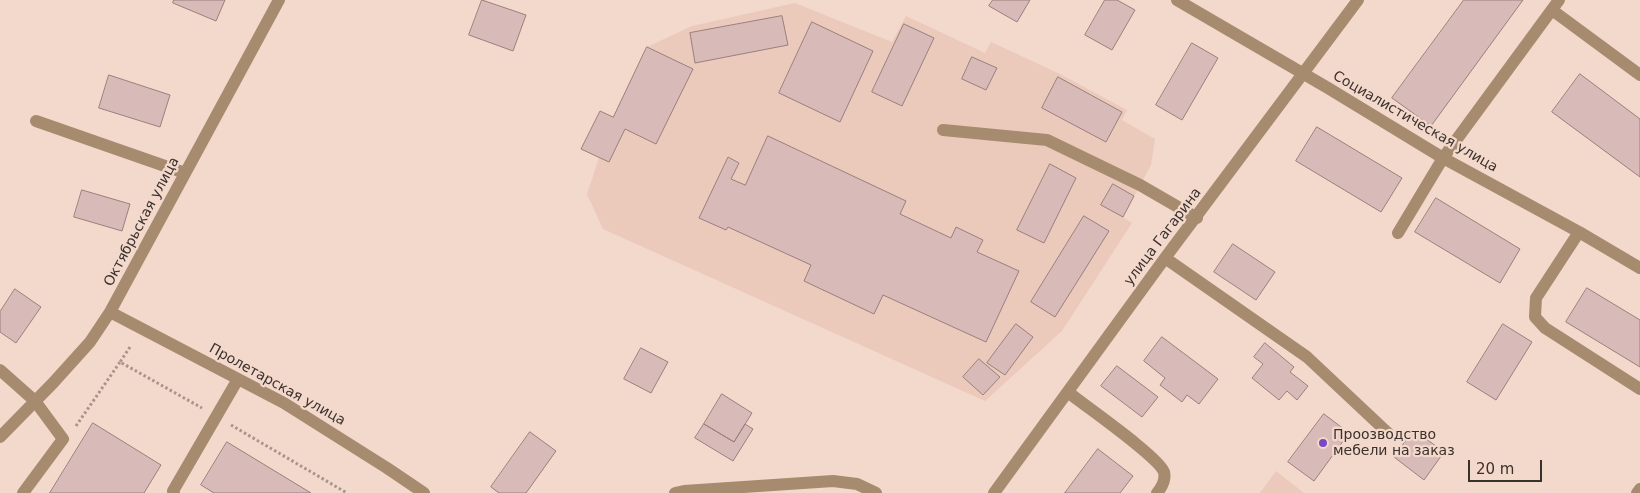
<!DOCTYPE html>
<meta charset="utf-8">
<style>
body{margin:0}
#map{position:relative;width:1640px;height:493px;overflow:hidden;background:#f3d8cc;font-family:"DejaVu Sans",sans-serif}
canvas{display:block}
.scale{position:absolute;left:1468px;top:460px;width:74px;height:22px;box-sizing:border-box;border:2px solid #3b312c;border-top:0;padding-left:6px;font-size:15px;line-height:18px;white-space:nowrap;color:#3b312c;-webkit-text-stroke:4px #f3d8cc;paint-order:stroke}
</style>
<div id="map">
<canvas width="1640" height="493"></canvas>
<div class="scale">20 m</div>
</div>
<script>
const g = document.querySelector('canvas').getContext('2d');
g.lineJoin = 'round';
function fill(path, color) { g.fillStyle = color; g.fill(path, 'evenodd'); }
function trace(path, color, width, dash) { g.strokeStyle = color; g.lineWidth = width; g.lineCap = dash ? 'butt' : 'round'; g.setLineDash(dash || []); g.stroke(path); }
function drawText(font, color, halo, rows, align = 'center') {
  g.font = font + ' "DejaVu Sans",sans-serif'; g.lineWidth = 4.5; g.setLineDash([]); g.textBaseline = 'middle'; g.strokeStyle = halo; g.fillStyle = color; for (const [text, x, y, turn = 0] of rows) {
    g.save(); g.translate(x, y); g.rotate((+turn || 0) * Math.PI / 180); g.textAlign = isNaN(turn) ? turn : align; if (halo) g.strokeText(text, 0, 0); g.fillText(text, 0, 0); g.restore();
  }
}
fill(new Path2D(`
 M795,3L892,42L906,16L985,53L991,42L1060,74L1127,110L1122,120L1155,139L1151,165L1123,217L1132,223L1062,331L985,401L603,229L587,194L599,158L581,149L600,111L613,117L647,47L692,26Z
 M1276,471L1304,493H1260Z`), '#eccabb');
const building = new Path2D(`
 M174,0H225L216,21L173,3Z
 M482,0L526,15L513,51L469,35Z
 M993,0H1030L1017,22L989,6Z
 M1105,0H1117L1135,10L1112,50L1085,35Z
 M1464,0H1523L1431,126L1392,98Z
 M782,16L788,45L695,63L690,33Z
 M812,22L873,51L840,122L779,93Z
 M904,24L934,38L902,106L872,92Z
 M1192,43L1218,58L1182,120L1156,105Z
 M647,47L693,69L656,144L625,129L609,162L581,149L600,111L613,117Z
 M972,57L997,68L986,90L962,79Z
 M1580,74L1640,119V177L1552,112Z
 M109,75L170,95L160,127L99,108Z
 M1058,77L1122,112L1106,142L1042,108Z
 M1317,127L1402,178L1381,212L1296,161Z
 M768,136L906,201L900,214L951,238L956,227L983,240L977,252L1019,271L986,342L883,295L874,314L804,281L811,265L728,227L726,230L699,218L728,157L739,163L731,179L745,185Z
 M1050,164L1076,178L1044,243L1017,230Z
 M1113,184L1134,196L1123,217L1101,205Z
 M82,190L130,204L122,231L74,217Z
 M1436,198L1520,249L1500,283L1415,232Z
 M1084,216L1109,231L1055,317L1031,302Z
 M1233,244L1275,272L1256,300L1214,272Z
 M1587,288L1640,320V367L1566,322Z
 M15,289L41,307L16,343L0,332V312Z
 M1016,324L1033,337L1005,375L987,363Z
 M1503,324L1532,342L1496,400L1467,382Z
 M1162,337L1218,379L1199,404L1187,395L1182,402L1160,385L1165,378L1144,361Z
 M1265,343L1294,367L1290,372L1308,386L1297,400L1287,391L1279,400L1252,378L1263,364L1254,357Z
 M641,348L668,362L651,393L624,379Z
 M979,359L1000,377L983,395L963,377Z
 M1117,366L1158,397L1142,417L1101,386Z
 M722,394L752,413L734,442L704,424Z
 M1324,414L1349,433L1314,481L1288,462Z
 M93,423L161,465L144,493H50Z
 M704,424L734,442L745,424L753,429L733,461L695,438Z
 M1414,430L1444,452L1424,480L1394,457Z
 M530,432L556,451L526,493H499L491,487Z
 M227,442L311,493H214L201,485Z
 M1098,449L1133,476L1120,493H1065Z`);
fill(building, '#d8bbb8');
trace(building, '#9a7f7c', 1);
trace(new Path2D(`
 M130,347L120,362L202,408
 M231,425L347,493
 M76,426L120,362`), '#a9948b', 3, [2.5, 2.5]);
trace(new Path2D(`
 M1177,0L1328,88L1443,158L1579,232L1640,268
 M1552,10L1640,75
 M36,121L185,173
 M943,130L1047,140L1140,185L1197,218
 M1579,232L1536,298L1535,317L1545,328L1640,389
 M1398,233L1443,158L1559,0
 M1165,258L1307,357L1389,434
 M110,312L284,403L387,468L424,493
 M0,370L35,401L63,439L23,493
 M1068,392C1085,406 1158,456 1164,472C1166,480 1162,487 1157,493
 M0,437L53,383L90,342L110,312L279,0
 M174,493L173,491L238,379
 M675,493L684,491L833,481L857,484L876,493
 M994,493L1165,258L1358,0
 M1637,493L1640,489`), '#a78b6f', 12);
for (const [x, y, r, color] of [
 [1323,443,5,"#7d47bf"]
]) { const dot = new Path2D(); dot.arc(x, y, r, 0, 2 * Math.PI); g.fillStyle = color; g.fill(dot); trace(dot, '#f3d8cc', 2); }
drawText('14px', '#3b312c', '#f3d8cc', [
 ["Социалистическая улица",1415,122,30],
 ["Октябрьская улица",142,222,-62],
 ["улица Гагарина",1163,237,-53],
 ["Пролетарская улица",277,385,29]
]);
drawText('14px', '#3b312c', '#f3d8cc', [
 ["Проозводство",1333,435],
 ["мебели на заказ",1333,451]
], 'left');
</script>
